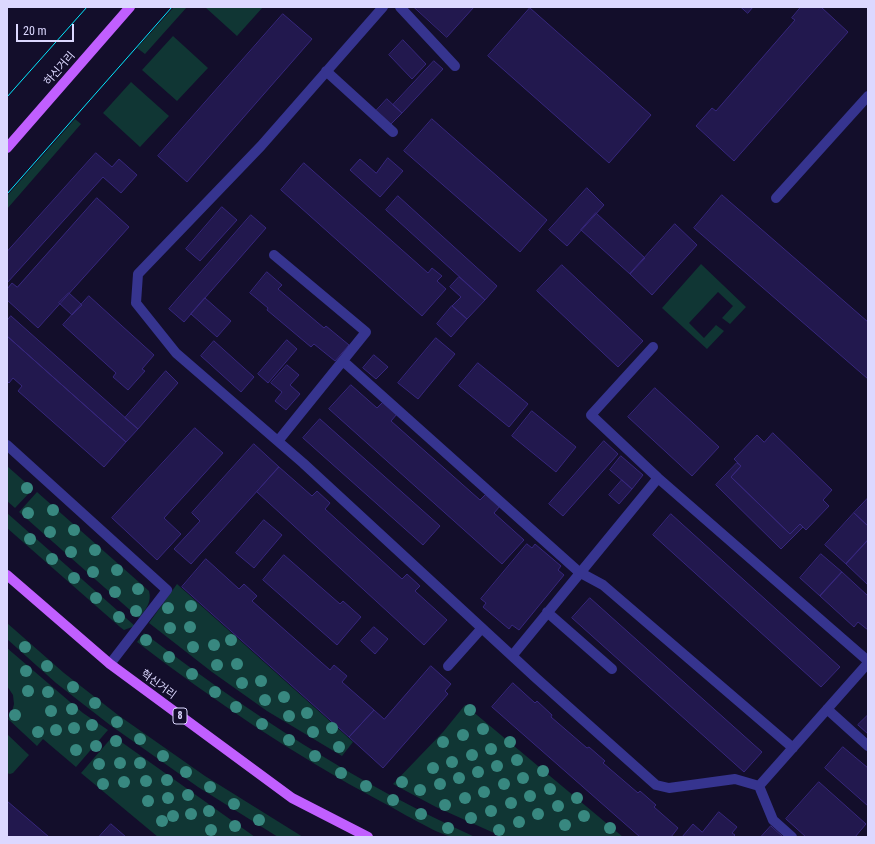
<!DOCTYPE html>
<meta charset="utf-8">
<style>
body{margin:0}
#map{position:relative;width:875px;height:844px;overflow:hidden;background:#130e2b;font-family:"Roboto Condensed",sans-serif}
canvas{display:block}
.frame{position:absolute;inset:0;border:8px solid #dcd8ff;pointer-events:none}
.scale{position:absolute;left:16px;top:24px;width:58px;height:18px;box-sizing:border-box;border:2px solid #dcd8ff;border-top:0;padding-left:5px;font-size:12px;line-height:14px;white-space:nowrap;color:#dcd8ff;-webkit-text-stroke:3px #130e2b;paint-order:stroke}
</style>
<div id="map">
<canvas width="875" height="844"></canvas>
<div class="frame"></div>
<div class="scale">20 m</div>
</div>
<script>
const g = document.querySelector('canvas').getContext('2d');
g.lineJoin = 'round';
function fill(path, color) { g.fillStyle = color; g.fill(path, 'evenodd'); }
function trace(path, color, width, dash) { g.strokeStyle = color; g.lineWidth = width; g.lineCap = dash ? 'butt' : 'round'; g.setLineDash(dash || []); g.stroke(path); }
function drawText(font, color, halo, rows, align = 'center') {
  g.font = font + ' "Roboto Condensed","Noto Sans KR",sans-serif'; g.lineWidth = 3; g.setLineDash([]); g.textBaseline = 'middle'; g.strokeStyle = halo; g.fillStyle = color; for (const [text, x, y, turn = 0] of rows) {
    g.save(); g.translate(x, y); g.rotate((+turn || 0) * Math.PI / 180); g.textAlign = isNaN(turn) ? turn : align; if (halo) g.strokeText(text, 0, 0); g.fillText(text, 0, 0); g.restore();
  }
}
fill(new Path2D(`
 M174,7H187L145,54L137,48Z
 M205,7H263L237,36Z
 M173,36L208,68L177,101L142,70Z
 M131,82L169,116L140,147L103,113Z
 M75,119L81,124L7,209V196Z
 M701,264L746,307L730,324L722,318L733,306L718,292L689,323L704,338L716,325L724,331L707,349L662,308Z
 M7,466L33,489L15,508L7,501Z
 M37,492L149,591C152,602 146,609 139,618L19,512Z
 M7,513L135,626L124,630L120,627L7,528Z
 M177,584L353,742L342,756L267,711L212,672L149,623Z
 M7,623L64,673L118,715L205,776L303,837H278L198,787L110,725L56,683L7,639Z
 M144,633C249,713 354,782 475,837C468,837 460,838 453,837C438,835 396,809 380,801C294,755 214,701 137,642Z
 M7,648L83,713L108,730L76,767L43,739L37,746L8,719L12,712L14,704L13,695L7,686Z
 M465,705L623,837H503L436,807L393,784L443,732Z
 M7,734L29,755L13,773L10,774L7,773Z
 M113,736L255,837H158L81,773Z`), '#103634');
const building = new Path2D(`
 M414,7H474L447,37Z
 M741,7H753L748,13Z
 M801,7H821L848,32L734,161L696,126L712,108L716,111L795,20L792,18Z
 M530,8L651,115L609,163L488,56Z
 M283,14L312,39L187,182L158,156Z
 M403,40L426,64L412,79L389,55Z
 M434,61L443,69L402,113L393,105Z
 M387,99L402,113L390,125L376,111Z
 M432,119L547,220L520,252L404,151Z
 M96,153L112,167L119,159L137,175L121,193L103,177L7,283V252Z
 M388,158L403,171L380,197L350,170L360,159L376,173Z
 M304,163L428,273L432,268L442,276L437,281L446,289L422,316L281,190Z
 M587,188L604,205L567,246L549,230Z
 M722,195L868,322V379L694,228Z
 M398,196L497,286L485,300L386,210Z
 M97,198L129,227L38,328L7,300V289L12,283L17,287Z
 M222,207L237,220L200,261L186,249Z
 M596,213L645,258L630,274L581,230Z
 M251,215L266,228L184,322L169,309Z
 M675,224L697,245L652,295L630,274Z
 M562,265L643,341L618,367L537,291Z
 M267,272L282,285L278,289L324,328L326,326L349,345L335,361L314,344L311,347L267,310L268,308L250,293Z
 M459,277L485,300L467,319L452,306L461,297L450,287Z
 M69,293L82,305L72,315L59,303Z
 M89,296L154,355L142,369L145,371L128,390L113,377L116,373L63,325Z
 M205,298L231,321L217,337L191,314Z
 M452,306L467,319L451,337L437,324Z
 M11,316L138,429L126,442L7,336V321Z
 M7,336L126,442L104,467L18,391L22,386L13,378L9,383L7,381Z
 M436,338L455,354L418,399L398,383Z
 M287,340L297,349L268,383L258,374Z
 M214,341L254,377L241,392L201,356Z
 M374,355L388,367L376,379L363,368Z
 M478,363L528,404L509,427L459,386Z
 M287,365L299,375L290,385L300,394L286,410L275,401L282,392L271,383Z
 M166,371L178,383L138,429L125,418Z
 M351,385L377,408L383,402L397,414L391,421L480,500L486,494L500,506L494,513L524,540L502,564L329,409Z
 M655,388L719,447L692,476L628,417Z
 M532,411L576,447L556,472L512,436Z
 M320,419L440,526L423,545L303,438Z
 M195,428L223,453L164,518L181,534L157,560L112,518Z
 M773,433L832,490L823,500L829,506L806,530L800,524L790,534L731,477L741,466L734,459L757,435L764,442Z
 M604,441L618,454L563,516L549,504Z
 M254,444L279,467L191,564L174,549L200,521L192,513Z
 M621,456L643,475L632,489L610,470Z
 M737,463L741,466L731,477L790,534L800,524L803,527L781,549L716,485Z
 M279,467L312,496L317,491L330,503L325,509L402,579L407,574L420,586L415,591L447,620L424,645L257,492Z
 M622,480L632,489L619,504L609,495Z
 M868,498V526L854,513Z
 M854,513L868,526V540L846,564L825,545Z
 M671,514L840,667L821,687L653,535Z
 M264,520L282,535L254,568L236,553Z
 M868,540V585L846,564Z
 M527,544L532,548L535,544L561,566L558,570L564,575L519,630L512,625L509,629L483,607L486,603L481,599Z
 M821,554L842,572L820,596L800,578Z
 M284,555L340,604L343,601L361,617L337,645L263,580Z
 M206,559L239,589L244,584L257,596L252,601L330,670L334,665L347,676L342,682L374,710L349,737L182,587Z
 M842,572L868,596V630L858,622L854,627L820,596Z
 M590,598L762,752L744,772L572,618Z
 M374,627L388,639L375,654L361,641Z
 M431,666L451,684L445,691L448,694L383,768L349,737L374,710L384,719Z
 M513,683L535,703L537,701L552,715L551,717L587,748L589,747L605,761L603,763L638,793L640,791L656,805L654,807L678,828L671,837H640L492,707Z
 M868,715V734L858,725Z
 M843,747L868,768V806L825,768Z
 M819,782L866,824L855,837H806L786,819Z
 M7,801L49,837H7Z
 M719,812L737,827L732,833L735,835L733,837H682L693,824L702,832Z
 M111,824L126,837H99Z
 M771,826L783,837H761Z`);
fill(building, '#22184e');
trace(building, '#37277d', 1);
trace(new Path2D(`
 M383,7L261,146L138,274L136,303L176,353L303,463L536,678L656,785L669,788L735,779L759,786L868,663
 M400,7L455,66
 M326,71L393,132
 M776,198L868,96
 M274,255L366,332L278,441
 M653,347L591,415L658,478L868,661
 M343,361L579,572L603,585L793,748
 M7,445L167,590L110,664
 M547,612L612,669
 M512,656L658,478
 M448,666L482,628
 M827,709L868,746
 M759,786L773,820L792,837`), '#36348f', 10);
trace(new Path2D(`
 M7,148L130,7
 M7,575L110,664L292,798L368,837`), '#c15fff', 10);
trace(new Path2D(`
 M7,97L87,7
 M7,194L172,7`), '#04e9ff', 1);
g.fillStyle = '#388880';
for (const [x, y] of [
 [27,488],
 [53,510],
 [28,513],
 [74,530],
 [50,532],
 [30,539],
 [95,550],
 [71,552],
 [52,559],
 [117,570],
 [93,572],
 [74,578],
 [138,589],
 [115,592],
 [96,598],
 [191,606],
 [168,608],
 [136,611],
 [119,617],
 [190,627],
 [170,628],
 [146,640],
 [231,640],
 [214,645],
 [25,647],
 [193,647],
 [169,657],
 [237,664],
 [217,665],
 [47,666],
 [26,671],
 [192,674],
 [261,681],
 [242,683],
 [73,687],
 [28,691],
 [48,692],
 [215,692],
 [284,697],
 [265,700],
 [95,703],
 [236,707],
 [72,709],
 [470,710],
 [51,711],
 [307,713],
 [15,715],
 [289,716],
 [117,722],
 [262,724],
 [92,725],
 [74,728],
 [332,728],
 [483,729],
 [56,730],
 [38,732],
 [313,732],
 [463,735],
 [140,739],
 [289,740],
 [116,741],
 [443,742],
 [510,742],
 [96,746],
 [339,747],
 [491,749],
 [76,750],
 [472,755],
 [163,756],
 [315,756],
 [517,760],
 [452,762],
 [120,763],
 [140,763],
 [99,764],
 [497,766],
 [433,768],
 [543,771],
 [186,772],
 [478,772],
 [341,773],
 [459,778],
 [523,778],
 [167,780],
 [146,781],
 [124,782],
 [402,782],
 [103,784],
 [440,784],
 [504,784],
 [366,786],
 [210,787],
 [550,789],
 [420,790],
 [484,792],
 [188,795],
 [530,796],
 [168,798],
 [465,798],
 [577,798],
 [393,800],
 [148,801],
 [511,803],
 [234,804],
 [445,805],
 [558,806],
 [209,811],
 [491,811],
 [191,814],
 [421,814],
 [538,814],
 [173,816],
 [584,816],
 [471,818],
 [259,820],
 [162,821],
 [519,822],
 [565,825],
 [235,826],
 [448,828],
 [610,828],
 [211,830],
 [499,830]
]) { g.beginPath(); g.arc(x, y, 6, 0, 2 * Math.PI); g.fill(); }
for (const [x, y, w] of [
 [180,716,14]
]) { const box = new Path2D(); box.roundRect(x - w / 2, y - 8, w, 16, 3); g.fillStyle = '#130e2b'; g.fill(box); trace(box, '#dcd8ff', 1); }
drawText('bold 10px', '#dcd8ff', null, [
 ["8",180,716]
]);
drawText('11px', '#dcd8ff', '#130e2b', [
 ["하신거리",60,69,-49],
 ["혁신거리",158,685,36]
]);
</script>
